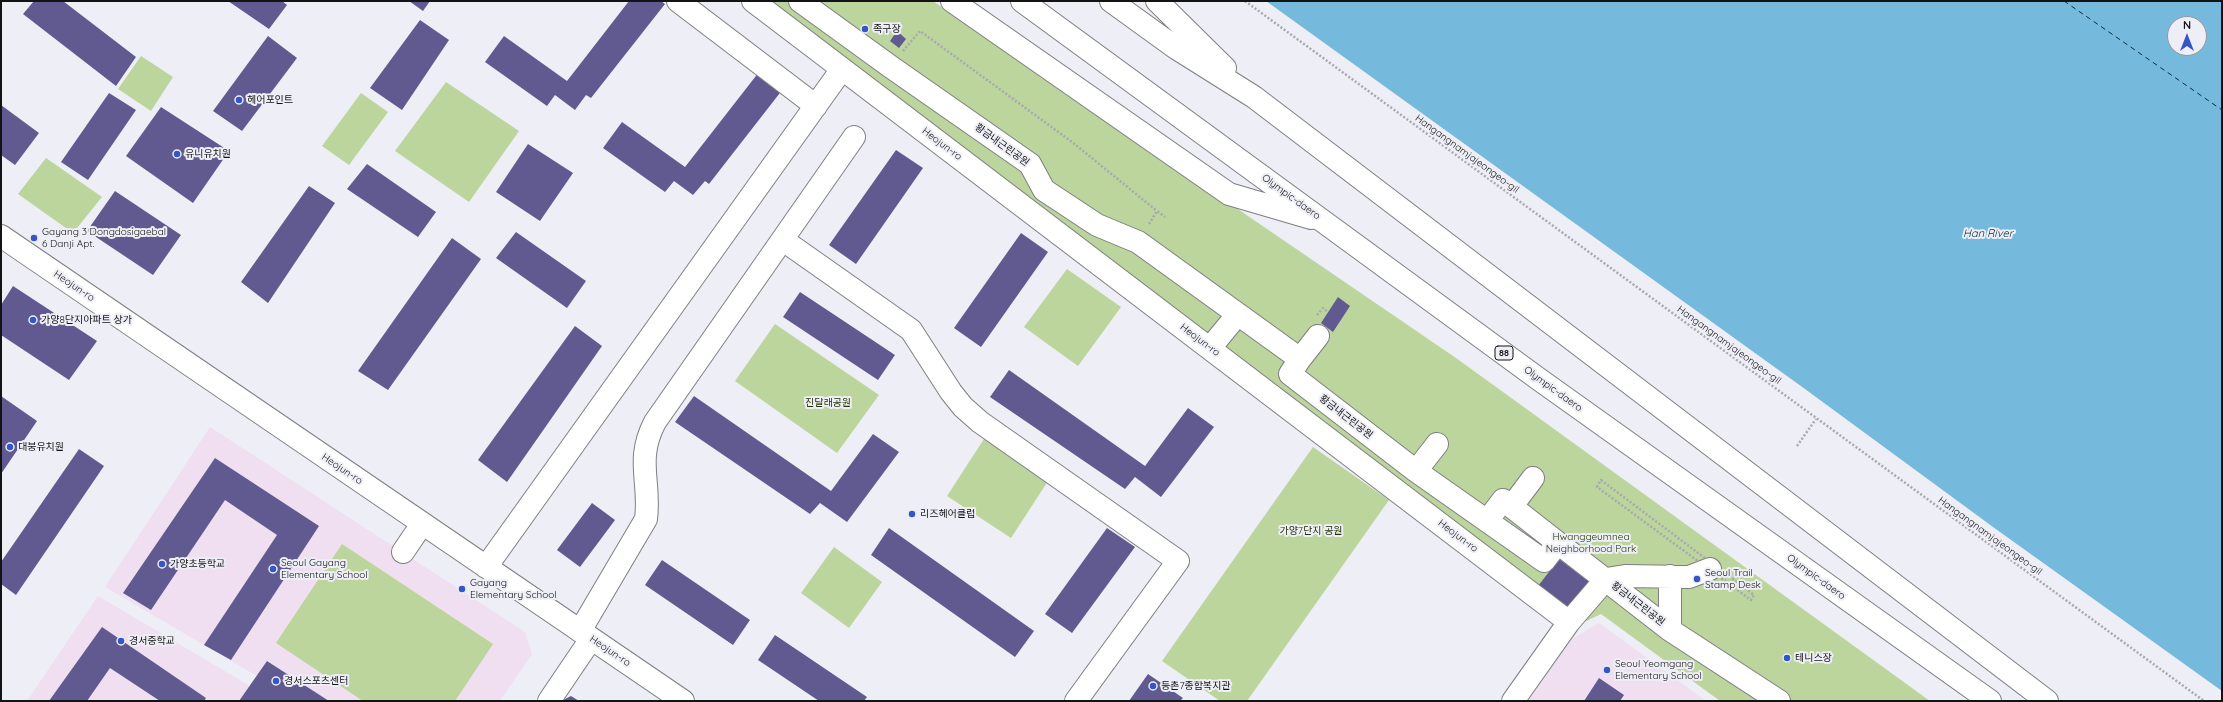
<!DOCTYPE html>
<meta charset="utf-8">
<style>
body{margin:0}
#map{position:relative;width:2223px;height:702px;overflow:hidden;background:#eeeef6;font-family:Quicksand,sans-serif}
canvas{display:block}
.frame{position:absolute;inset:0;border:2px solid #131316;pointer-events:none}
.north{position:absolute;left:2167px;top:16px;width:40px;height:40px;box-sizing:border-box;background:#eeeef6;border:1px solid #96969c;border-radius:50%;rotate:0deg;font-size:11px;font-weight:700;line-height:16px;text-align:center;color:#131316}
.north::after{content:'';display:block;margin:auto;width:14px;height:18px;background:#3456c6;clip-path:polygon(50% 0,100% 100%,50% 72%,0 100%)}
</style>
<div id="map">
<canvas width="2223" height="702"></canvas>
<div class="frame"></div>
<div class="north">N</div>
</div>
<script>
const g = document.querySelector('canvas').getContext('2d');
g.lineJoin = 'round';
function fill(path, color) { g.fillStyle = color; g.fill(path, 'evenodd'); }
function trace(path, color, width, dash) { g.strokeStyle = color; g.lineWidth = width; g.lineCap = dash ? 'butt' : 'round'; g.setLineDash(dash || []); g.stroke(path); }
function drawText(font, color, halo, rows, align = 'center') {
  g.font = font + ' Quicksand,"Noto Sans KR",sans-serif'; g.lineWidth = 4; g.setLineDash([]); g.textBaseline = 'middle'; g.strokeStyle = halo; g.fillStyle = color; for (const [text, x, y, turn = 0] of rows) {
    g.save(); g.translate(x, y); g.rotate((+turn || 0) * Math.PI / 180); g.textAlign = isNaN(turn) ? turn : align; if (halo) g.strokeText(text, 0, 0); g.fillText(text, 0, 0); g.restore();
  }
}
fill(new Path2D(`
 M210,427L525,632L532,654L500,701H329L268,661L257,676L105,587Z
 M98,596L250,686L239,701H27Z
 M1599,623L1706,701H1528L1572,639Z`), '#efdff1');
fill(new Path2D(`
 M764,1H933L1456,358L1930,701H1720L1601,614L1580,624Z
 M141,56L173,77L151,111L118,89Z
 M446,82L519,131L469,202L395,151Z
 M361,93L388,112L349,165L322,146Z
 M46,158L102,197L73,233L18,194Z
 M1067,269L1121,307L1078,366L1024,327Z
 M775,324L879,395L837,453L735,381Z
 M984,439L1048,481L1011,538L947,496Z
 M1313,447L1389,500L1247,701H1220L1162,661Z
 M342,544L493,644L455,701H363L276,643Z
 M834,547L882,582L849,628L801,593Z`), '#bbd59c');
fill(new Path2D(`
 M1266,1H2222V691L1993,527L1805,389ZM2175,24H2199V48H2175Z`), '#75badc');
trace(new Path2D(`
 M2064,1L2222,110`), '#0c2d3c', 1, [5, 4]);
fill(new Path2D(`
 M34,1H63L136,57L116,86L23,14Z
 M228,1H282L287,5L269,29Z
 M409,1H430L423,11Z
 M629,1H661L665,4L591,98L586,95L575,110L555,95L547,106L485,62L504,36L567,81Z
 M420,20L449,40L402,110L370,88Z
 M897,31L906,39L899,48L890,41Z
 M268,36L297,58L242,131L213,111Z
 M759,72L783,89L709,184L705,181L693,195L674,181L665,192L603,148L622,122L685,167Z
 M109,93L136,110L88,180L61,162Z
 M1,105L39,133L15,165L1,155Z
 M161,107L229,151L193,203L126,156Z
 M528,144L573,173L540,221L496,192Z
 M896,150L923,168L856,264L829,245Z
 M367,164L436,212L418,237L347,189Z
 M309,186L335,203L268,303L241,282Z
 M115,191L181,235L153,275L87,231Z
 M516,232L586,281L567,308L496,258Z
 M1021,233L1048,252L981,347L954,328Z
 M452,238L481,259L388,390L358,371Z
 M13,286L97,341L69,380L1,335V305Z
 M800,292L895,355L878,380L783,317Z
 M1338,297L1350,306L1333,332L1321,323Z
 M575,326L602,346L507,482L478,460Z
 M1009,370L1145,466L1188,408L1214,427L1161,497L1135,477L1125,489L990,397Z
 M1,396L37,421L1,474Z
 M694,396L831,491L873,434L899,452L847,522L820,503L810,514L675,422Z
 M79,449L104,466L16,595L1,584V562Z
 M215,458L319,526L231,660L204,645L277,535L225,500L151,610L123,593Z
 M592,503L615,520L580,567L557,550Z
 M889,528L1034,631L1015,657L871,555Z
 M1107,528L1135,547L1072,633L1045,614Z
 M1559,559L1592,584L1571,611L1538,586Z
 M662,560L750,620L733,645L645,585Z
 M102,627L206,698L204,701H160L110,668L87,701H49Z
 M775,635L867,697L864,701H819L758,660Z
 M267,661L329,701H239Z
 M1148,674L1183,698L1180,701H1129Z
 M1599,678L1624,695L1620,701H1584Z
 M571,696L579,701H561Z`), '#605a90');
const minor = new Path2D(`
 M678,1L816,106
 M753,1L1569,622L1513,701
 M800,1L891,67L1030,164L1044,190L1097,225L1138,242L1300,359L1290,374L1416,471L1544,561L1558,543L1670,630L1779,701
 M1,236L683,701
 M783,240L911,330L951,392L963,407L980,422L1178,561L1076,701
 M1210,348L1238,314
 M1300,359L1318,336
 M1416,471L1437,444
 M1512,506L1533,478
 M1487,521L1503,500L1558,543
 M403,552L422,524
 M486,567L842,69
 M1670,576V630
 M1569,622L1606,579L1625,576L1689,577L1710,569
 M580,631L646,519C651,482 635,460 655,422L854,137
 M549,701L591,639`);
const highway = new Path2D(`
 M952,1L1229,194L1311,218
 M1022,1L1540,380L1990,701
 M1111,1L1176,48L1254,97L2047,701
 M1157,1L1225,68`);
trace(minor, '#7e7e84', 24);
trace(highway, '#7e7e84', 24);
trace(new Path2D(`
 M1245,1L2204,701
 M903,51L920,31L1072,142L1157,211
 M1149,224L1157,211L1165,217
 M1317,315L1323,308L1328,312
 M1797,446L1816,419
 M1601,480L1754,595L1751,600L1597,487Z`), '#a8a8af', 2.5, [2, 2]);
trace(minor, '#fff', 22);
trace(highway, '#fff', 22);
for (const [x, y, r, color] of [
 [865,29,4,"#3456c6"],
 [239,100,4,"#3456c6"],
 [177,154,4,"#3456c6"],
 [34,238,4,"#3456c6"],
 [33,320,4,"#3456c6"],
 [10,447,4,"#3456c6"],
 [912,514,4,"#3456c6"],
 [162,564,4,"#3456c6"],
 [273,569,4,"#3456c6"],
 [1697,579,4,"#3456c6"],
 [462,589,4,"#3456c6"],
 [121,641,4,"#3456c6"],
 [1787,658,4,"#3456c6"],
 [1607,670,4,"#3456c6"],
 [276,681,4,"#3456c6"],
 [1153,686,4,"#3456c6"]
]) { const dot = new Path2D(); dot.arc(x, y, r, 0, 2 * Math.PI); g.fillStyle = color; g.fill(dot); trace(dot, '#eeeef6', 1.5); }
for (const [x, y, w] of [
 [1504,353,18]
]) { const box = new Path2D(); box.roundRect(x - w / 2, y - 7, w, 14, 3); g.fillStyle = '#eeeef6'; g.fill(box); trace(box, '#131316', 1); }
drawText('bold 9px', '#131316', null, [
 ["88",1504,353]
]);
drawText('10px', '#131316', '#eeeef6', [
 ["족구장",873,29],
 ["헤어포인트",247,100],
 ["유니유치원",185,154],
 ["Gayang 3 Dongdosigaebal",42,232],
 ["6 Danji Apt.",42,244],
 ["가양8단지아파트 상가",41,320],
 ["대붕유치원",18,447],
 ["리즈헤어클럽",920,514],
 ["Seoul Gayang",281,563],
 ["Elementary School",281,575],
 ["가양초등학교",170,564],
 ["Seoul Trail",1705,573],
 ["Stamp Desk",1705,585],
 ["Gayang",470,583],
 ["Elementary School",470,595],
 ["경서중학교",129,641],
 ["테니스장",1795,658],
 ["Seoul Yeomgang",1615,664],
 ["Elementary School",1615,676],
 ["경서스포츠센터",284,681],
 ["등촌7종합복지관",1161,686]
], 'left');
drawText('10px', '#131316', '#eeeef6', [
 ["Heojun-ro",942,144,37],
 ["황금내근린공원",1002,145,36],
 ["Hangangnamjajeongeo-gil",1467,154,36],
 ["Olympic-daero",1291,197,36],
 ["Heojun-ro",74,286,34],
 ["Heojun-ro",1200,340,37],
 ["Hangangnamjajeongeo-gil",1729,345,36],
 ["Olympic-daero",1553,389,36],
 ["황금내근린공원",1346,417,38],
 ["Heojun-ro",342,469,34],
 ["Heojun-ro",1458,536,37],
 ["Hangangnamjajeongeo-gil",1990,536,36],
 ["Olympic-daero",1816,577,36],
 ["황금내근린공원",1638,604,38],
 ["Heojun-ro",610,651,34]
]);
drawText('10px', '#233407', '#eeeef6', [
 ["진달래공원",828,403],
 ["가양7단지 공원",1311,531],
 ["Hwanggeumnea",1591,537],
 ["Neighborhood Park",1591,549]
]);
drawText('italic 11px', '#0c2d3c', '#eeeef6', [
 ["Han River",1988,234]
]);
</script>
